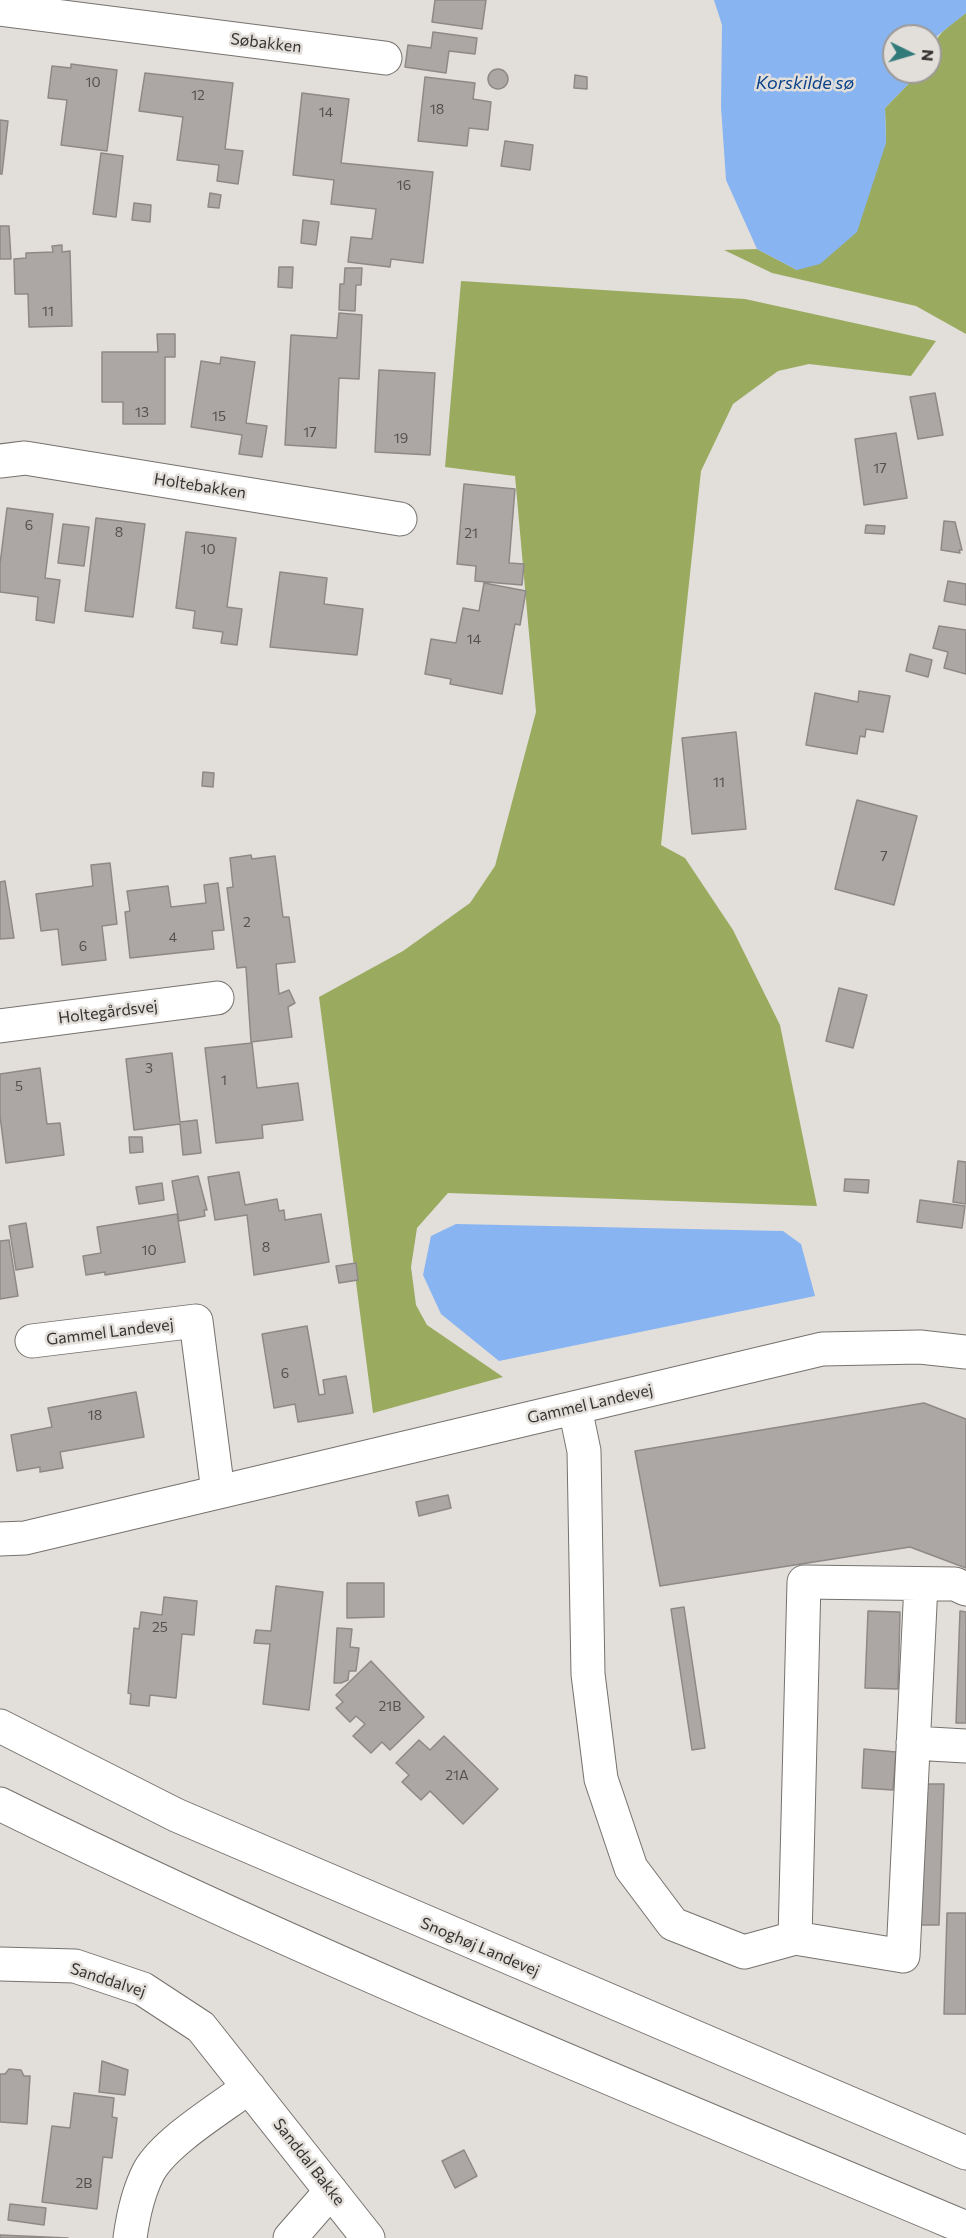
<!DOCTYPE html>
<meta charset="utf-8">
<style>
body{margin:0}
#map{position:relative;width:966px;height:2238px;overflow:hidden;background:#e2deda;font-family:Commissioner,sans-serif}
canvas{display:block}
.north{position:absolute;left:882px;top:24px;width:60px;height:60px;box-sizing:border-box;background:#e2deda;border:2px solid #9d9a97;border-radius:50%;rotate:95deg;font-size:16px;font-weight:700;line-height:24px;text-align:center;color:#353332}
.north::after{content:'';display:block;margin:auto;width:21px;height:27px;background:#317a7a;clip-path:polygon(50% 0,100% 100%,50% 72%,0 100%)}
</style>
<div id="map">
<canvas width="966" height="2238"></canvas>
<div class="north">N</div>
</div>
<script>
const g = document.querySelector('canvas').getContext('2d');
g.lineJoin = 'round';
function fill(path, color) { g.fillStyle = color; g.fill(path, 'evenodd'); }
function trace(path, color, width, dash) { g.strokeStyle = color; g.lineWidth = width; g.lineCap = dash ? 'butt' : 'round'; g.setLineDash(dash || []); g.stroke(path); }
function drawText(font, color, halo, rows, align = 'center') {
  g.font = font + ' Commissioner,sans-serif'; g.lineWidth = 5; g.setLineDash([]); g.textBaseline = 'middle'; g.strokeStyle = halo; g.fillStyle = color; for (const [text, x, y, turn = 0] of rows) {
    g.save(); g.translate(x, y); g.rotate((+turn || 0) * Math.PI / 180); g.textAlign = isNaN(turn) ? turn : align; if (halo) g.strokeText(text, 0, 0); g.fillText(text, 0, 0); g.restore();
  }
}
fill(new Path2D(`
 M966,13V334L916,306L772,273L724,250L757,249L797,270L886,143L885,108L920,72H930C930,37 940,33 966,13Z
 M461,281L745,299L936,341L911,376L809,364L778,371L733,404L701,471L661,845L685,858L733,930L780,1025L817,1206L448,1193L417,1228L411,1267L416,1305L427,1325L503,1377L373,1413L319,997L403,951L470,903L495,866L536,712L515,476L445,467Z`), '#9aab60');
fill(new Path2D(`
 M714,0H966V13L937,36L930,50V36H894V72H920L885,108L886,143L857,232L820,264L797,270L757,249L726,180L721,107L722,25Z
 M456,1224L783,1231L801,1244L815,1296L499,1361L441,1314L423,1275L431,1236Z`), '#88b4f2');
const building = new Path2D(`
 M435,0H486L482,29L432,22Z
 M433,32L477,38L475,54L449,51L446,73L405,67L408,45L431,48Z
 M71,64L117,70L107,151L61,145L67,100L48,98L52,66L71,68Z
 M488 79a10 10 0 1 1 20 0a10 10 0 1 1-20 0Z
 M145,73L233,83L225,149L243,151L238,184L217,181L219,165L177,160L183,117L139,111Z
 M575,75L587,77V89L574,88Z
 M425,77L475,83L473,99L491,102L488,130L469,128L467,146L418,141Z
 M302,93L349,99L341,163L433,172L423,263L391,259L390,267L348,262L351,237L372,239L376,209L331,204L334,180L293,175Z
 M0,120L8,121L2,174H0Z
 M505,141L533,145L530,170L501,166Z
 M101,153L123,156L116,217L93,214Z
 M210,193L221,195L219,208L208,207Z
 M134,203L151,205L150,222L132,220Z
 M303,220L319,222L316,245L301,243Z
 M0,226H9L11,259H0Z
 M62,245V252L70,251L72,326L29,327L28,294H15L14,259L26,258V253L53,252L52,246Z
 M279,267H293L292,288L278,287Z
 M345,268H362L361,285H356L355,311L339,310L340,284H344Z
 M339,313L362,315L359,379L339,378L336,448L285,445L291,335L337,338Z
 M157,334H175V357H165V424H123V402H102V352H158Z
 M221,357L255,362L246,423L267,426L262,457L239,454L242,435L191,427L201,361L220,364Z
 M379,370L435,373L430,455L375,452Z
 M935,393L943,435L918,439L910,397Z
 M896,433L907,498L864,505L855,439Z
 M464,484L515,489L509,563L524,564L522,585L475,581L476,566L457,564Z
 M7,508L53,514L45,578L60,580L54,623L36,620L38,597L0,592V564Z
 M96,518L145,524L133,617L85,611Z
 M944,521L955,522L962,550H959L960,553L941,550Z
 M63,524L89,527L84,566L58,563Z
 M866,525L885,526L884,534L865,533Z
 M186,532L236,538L227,607L242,609L237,645L221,643L223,632L193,628L195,611L176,608Z
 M280,572L327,578L324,604L363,609L357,655L270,647Z
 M948,581L966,584V605L944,601Z
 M484,583L526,591L520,625L515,624L502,694L450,684L451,679L425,674L431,639L456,643L463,608L479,611Z
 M939,626L966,630V674L944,668L948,652L933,648Z
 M910,654L932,660L928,677L906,671Z
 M859,691L890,696L883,732L866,729L865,737L860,736L857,754L806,745L815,693L858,702Z
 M736,732L746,829L692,834L682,738Z
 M203,772L214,773L213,787L202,786Z
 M857,800L917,816L894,905L835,889Z
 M251,855L252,859L275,856L283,917H289L295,962L276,964L279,994L289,990L295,1003L288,1007L292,1037L251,1042L246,967L237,968L227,888L233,887L230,858Z
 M110,863L117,924L102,926L106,960L62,965L58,929L41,931L36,894L93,886L91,865Z
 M5,881L14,938L0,939V882Z
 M218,883L224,930L212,931L214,949L130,958L125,912L130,911L127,891L168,886L171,907L206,903L204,885Z
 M839,988L867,995L853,1048L826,1041Z
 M252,1043L257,1088L298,1083L303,1120L262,1125L263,1138L216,1143L205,1048Z
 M172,1053L180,1122L197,1120L201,1153L183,1155L180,1124L134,1130L126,1059Z
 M40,1068L47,1124L60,1123L64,1155L6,1163L0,1116V1074Z
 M129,1137H142L143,1152L130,1153Z
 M958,1161L966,1162V1204L953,1202Z
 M239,1172L245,1205L277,1199L279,1211L284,1210L285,1220L321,1214L329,1262L254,1275L247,1215L215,1220L208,1177Z
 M198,1176L207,1210H204L205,1216L179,1221L172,1181Z
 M845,1179L869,1180L868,1193L844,1191Z
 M162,1183L164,1200L139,1204L136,1187Z
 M920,1200L965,1206L962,1228L917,1222Z
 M177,1214L185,1262L105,1275V1272L86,1275L83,1256L101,1253L97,1227Z
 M26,1223L33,1267L16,1270L9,1226Z
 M9,1240L18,1296L0,1299V1241Z
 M356,1263L358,1280L339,1283L336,1266Z
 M307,1326L319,1395L325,1394L323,1380L346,1376L353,1413L298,1422L295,1404L274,1408L262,1334Z
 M136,1392L144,1437L60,1452L63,1468L40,1472V1467L17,1471L11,1435L52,1427L48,1408Z
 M924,1403L966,1419V1568L910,1547L660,1586L635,1451Z
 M448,1495L451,1508L419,1516L416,1502Z
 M347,1583H384V1617L347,1618Z
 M276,1586L323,1592L309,1710L263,1704L270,1644L254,1643L256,1630L271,1631Z
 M164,1597L197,1601L194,1635L182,1634L176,1698L150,1695L149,1706L130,1704L131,1694L128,1693L134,1628L139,1629L141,1612L162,1615Z
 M684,1607L705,1748L692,1750L671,1609Z
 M868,1611L900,1612L898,1689L865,1688Z
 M960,1611L966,1612V1723H956Z
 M337,1628L352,1629L350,1647L359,1648L356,1671H349L348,1680L341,1683H334Z
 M371,1661L424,1717L390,1750L382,1742L371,1753L353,1736L365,1724L356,1716L350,1722L336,1708L343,1702L336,1695Z
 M444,1736L498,1789L463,1824L430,1791L421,1800L402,1782L409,1775L396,1763L419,1740L430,1750Z
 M864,1749L896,1752L893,1790L862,1788Z
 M924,1784H944L939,1925H918Z
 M947,1913H966V2014H944Z
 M102,2061L128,2070L125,2095L99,2092Z
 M9,2069L21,2070L24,2076H30L27,2124L0,2122V2074H5Z
 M74,2093L114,2098L112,2117L117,2118L112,2158L103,2157L97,2209L42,2202L52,2126L70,2128Z
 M464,2150L477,2176L455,2188L442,2161Z
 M10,2204L46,2208L44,2225L8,2220Z
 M0,2235L68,2238H0Z`);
fill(building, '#aca7a4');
trace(building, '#8e8986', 1.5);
const minor = new Path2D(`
 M0,9L385,58
 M0,461L25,458L400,519
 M0,1026L217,998
 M32,1341L196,1321L218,1492
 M575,1408L584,1451L588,1674L601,1779L631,1868L673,1924L744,1952L795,1938
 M0,1539L25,1538L822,1349L920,1347L966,1352
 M921,1584L903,1956L795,1938L804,1582L955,1584L966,1589
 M913,1743L966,1746
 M0,1964L75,1966L143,1989L201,2027L368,2238
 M130,2238C133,2216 139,2190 149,2171C166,2141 221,2108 249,2087
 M290,2238L331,2191`);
const major = new Path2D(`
 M0,1726L176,1815L966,2153
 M0,1804C315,1960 642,2091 966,2228`);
trace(minor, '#76726e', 35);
trace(major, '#76726e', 35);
trace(minor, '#fff', 33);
trace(major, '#fff', 33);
drawText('14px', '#53504e', null, [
 ["10",93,82],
 ["12",198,95],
 ["18",437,109],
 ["14",326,112],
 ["16",404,185],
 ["11",48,311],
 ["13",142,412],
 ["15",219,416],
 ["17",310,432],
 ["19",401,438],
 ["17",880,468],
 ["6",29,525],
 ["8",119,532],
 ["21",471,533],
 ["10",208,549],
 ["14",474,639],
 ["11",719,782],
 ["7",884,856],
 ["2",247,922],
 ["4",173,937],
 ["6",83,946],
 ["3",149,1068],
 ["1",224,1080],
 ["5",19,1086],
 ["8",266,1247],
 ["10",149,1250],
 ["6",285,1373],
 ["18",95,1415],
 ["25",160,1627],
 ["21B",390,1706],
 ["21A",457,1775],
 ["2B",84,2183]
]);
drawText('16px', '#353332', '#e2deda', [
 ["Søbakken",266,43,7],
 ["Holtebakken",200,486,9],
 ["Holtegårdsvej",108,1012,-7],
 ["Gammel Landevej",110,1332,-7],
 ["Gammel Landevej",590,1404,-13],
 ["Snoghøj Landevej",480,1947,23],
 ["Sanddalvej",108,1980,18],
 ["Sanddal Bakke",309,2162,52]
]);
drawText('italic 18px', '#0a438a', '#e2deda', [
 ["Korskilde sø",805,83]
]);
</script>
